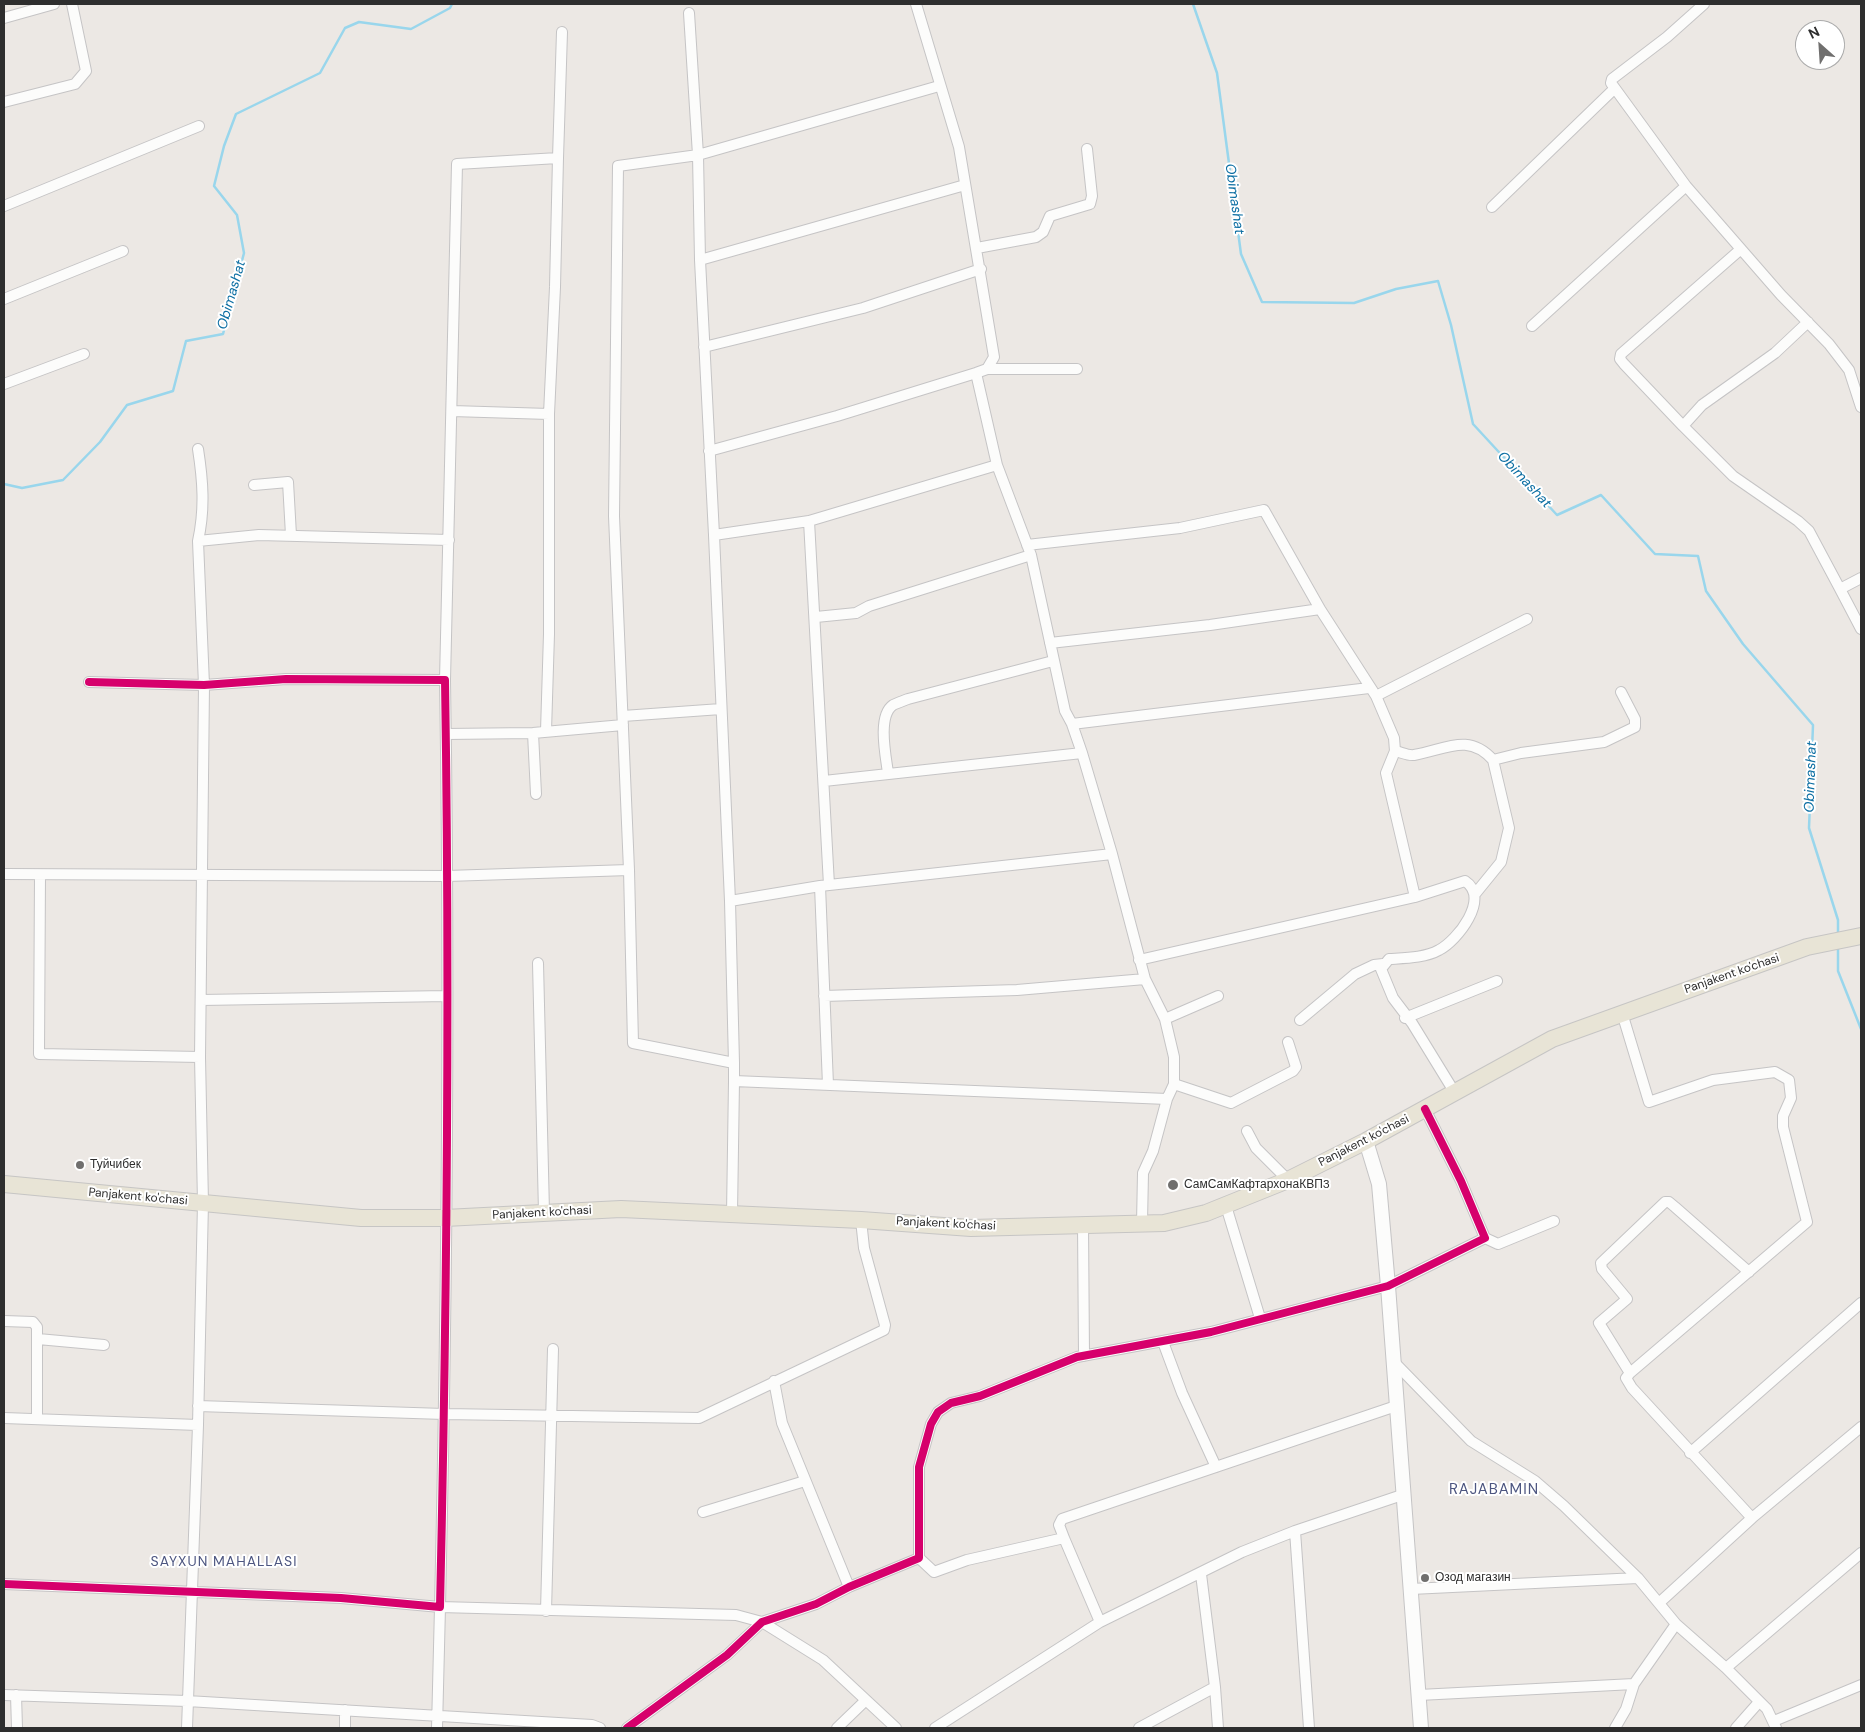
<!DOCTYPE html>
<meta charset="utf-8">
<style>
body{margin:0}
#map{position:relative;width:1865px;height:1732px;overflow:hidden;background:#ece8e4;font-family:"DM Sans",sans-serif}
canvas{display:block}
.frame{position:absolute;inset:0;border:5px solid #2e2e2e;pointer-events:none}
.north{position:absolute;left:1795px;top:20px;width:50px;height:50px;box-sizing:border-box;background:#fff;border:1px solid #ababab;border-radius:50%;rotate:334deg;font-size:14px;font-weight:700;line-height:20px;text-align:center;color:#2e2e2e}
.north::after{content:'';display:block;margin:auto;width:18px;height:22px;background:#706f6e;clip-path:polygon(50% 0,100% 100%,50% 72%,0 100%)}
</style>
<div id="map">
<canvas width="1865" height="1732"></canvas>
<div class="frame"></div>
<div class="north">N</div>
</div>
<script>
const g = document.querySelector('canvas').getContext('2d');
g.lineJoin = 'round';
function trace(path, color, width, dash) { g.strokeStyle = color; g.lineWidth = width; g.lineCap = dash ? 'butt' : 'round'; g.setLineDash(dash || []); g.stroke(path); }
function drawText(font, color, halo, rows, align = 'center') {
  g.font = font + ' "DM Sans",sans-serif'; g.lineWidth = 4; g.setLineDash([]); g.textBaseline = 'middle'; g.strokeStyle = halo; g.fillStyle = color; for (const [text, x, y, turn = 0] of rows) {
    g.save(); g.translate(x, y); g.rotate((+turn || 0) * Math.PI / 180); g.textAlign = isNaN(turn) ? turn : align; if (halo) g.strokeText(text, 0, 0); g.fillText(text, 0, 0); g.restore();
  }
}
trace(new Path2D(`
 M1193,4L1217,73L1241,254L1262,302L1354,303L1396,289L1438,281L1451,325L1473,424L1557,515L1601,495L1655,554L1698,556L1706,591L1743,644L1813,725L1809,828L1838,920V934
 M4,484L22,488L63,480L100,442L127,405L173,391L186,341L223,334L244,253L237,215L214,186L224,146L236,114L320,73L345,28L359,22L411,29L450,8L452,4
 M1838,947V971L1861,1029`), '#99d6ec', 2.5);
const minor = new Path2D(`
 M1704,4L1667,37L1612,79L1611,83L1686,186L1781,295L1829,344L1849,370L1861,407
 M689,13L698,155L700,260
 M4,18L54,4
 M4,102L75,84L86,71L72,4
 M558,158L562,32
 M4,206L199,126
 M1492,207L1614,89
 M977,248L1036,237L1043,232L1050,216L1090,204L1092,196L1087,149
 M4,299L123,251
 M1808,322L1775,353L1702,405L1683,426L1733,476L1798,521L1809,531L1840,589L1861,578
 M1532,326L1686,186
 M704,347L863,308L981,269
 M987,369H1077
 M976,373L997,465L1031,555L1065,711L1072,724L1082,753L1112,854L1145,979L1165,1019L1174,1057V1084L1167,1099L1153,1151L1143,1173L1142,1223
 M4,384L84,354
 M452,411L549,414
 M1683,426L1624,364L1620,359L1621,354L1741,249
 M198,449C203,481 205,509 198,541
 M709,451L837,416L976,373L987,369L994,357L959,147L916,4
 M254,485L288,482L291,535
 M809,521L829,885L820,886L828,1085
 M714,535L809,521L997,465
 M1027,545L1180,528L1264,510L1320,609L1376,696L1394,738L1395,751L1386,773L1415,897L1139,960
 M1840,589L1861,629
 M816,617L856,613L869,606L1031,555
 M1050,643L1210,625L1320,609
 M445,680L457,164L558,158L555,287L549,414V634L546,731
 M1376,696L1527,619
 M623,716L721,709
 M1072,724L1369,688
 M533,733L536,794
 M446,734L533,733L623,725
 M1395,751C1401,752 1408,756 1414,755C1445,750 1468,732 1493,760L1509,828L1501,862L1475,894
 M1493,760L1521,753L1604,742L1635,727V719L1621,692
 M888,773C886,757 877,716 893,705C897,703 903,701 908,699L1053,661
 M824,781L1082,753
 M629,870L614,516L618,166L698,155L939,86
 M4,874L447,876L629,870L633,1043L734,1063V1081L1167,1099
 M40,875L39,1054L200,1057
 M1415,897L1465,881C1491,898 1457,941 1439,950C1425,958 1405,958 1389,959L1381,969L1393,998L1412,1023L1455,1093
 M730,901L820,886L1112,854
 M538,963L544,1212
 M824,996L1017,990L1145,979
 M201,1000L447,996
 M1622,1013L1649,1102L1713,1080L1775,1072L1789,1080L1791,1098L1783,1116V1127L1807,1222L1630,1373
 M1405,1018L1497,981
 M1165,1019L1218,996
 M1300,1020L1355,974L1374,965L1383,964
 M734,1063L730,901L714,535L700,260L965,185
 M1174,1084L1231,1103L1293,1071L1296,1067L1288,1042
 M1247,1131L1256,1148L1288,1180
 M1226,1206L1260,1318
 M732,1214L734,1081
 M1083,1224L1084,1356
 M1485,1238L1498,1244L1554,1221
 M1749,1272L1675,1207L1669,1202H1665L1601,1263L1602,1269L1627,1299L1599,1323L1630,1373L1626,1378L1632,1388L1752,1518
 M4,1321L33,1322L37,1327V1419
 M38,1339L104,1345
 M1163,1342L1182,1393L1216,1467
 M1393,1361L1471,1441L1535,1481L1564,1506L1638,1578L1676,1624L1726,1668L1767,1709L1776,1728
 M774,1381L782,1423L849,1587
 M198,1406L444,1414L699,1418L884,1330L885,1325L864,1248L861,1220
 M4,1418L198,1425
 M1690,1453L1861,1303
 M703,1512L805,1481
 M1295,1531L1309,1728
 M1064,1538L1100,1622
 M919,1558L934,1572L967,1560L1064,1538L1059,1525L1062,1519L1396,1406
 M1201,1574L1215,1687L1218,1728
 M4,1584L341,1598L440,1607C447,1298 450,989 445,680L286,679L204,685L89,682
 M1411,1589L1638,1578
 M1659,1603L1752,1518L1861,1427
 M546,1611L553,1349
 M1726,1668L1861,1553
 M4,1695L187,1701L592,1725L600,1728
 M16,1695L17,1728
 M1419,1695L1634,1684
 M345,1710V1728
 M1774,1721L1861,1685
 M187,1728L198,1425L203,1203L200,1057L204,685L198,541L259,535L449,540
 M437,1728L440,1607L736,1615L762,1622L823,1660L896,1728
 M627,1728L727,1655L762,1622L816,1604L849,1587L919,1558V1467L931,1424L938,1412L951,1403L980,1396L1077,1357L1211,1332L1388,1286L1485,1238L1461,1181L1425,1109
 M837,1728L866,1700
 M935,1728L1100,1622L1242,1552L1295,1531L1405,1494
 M1139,1728L1215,1687
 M1615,1728L1626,1709L1634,1684L1676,1624
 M1736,1728L1759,1702`);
const secondary = new Path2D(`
 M1366,1141L1379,1184L1388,1286L1421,1728`);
const primary = new Path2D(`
 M4,1184L361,1218H445L621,1209L861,1220L971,1228L1164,1223L1206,1213L1288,1180L1366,1141L1552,1039L1807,947L1861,936`);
trace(minor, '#c5c4c5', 12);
trace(secondary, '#c5c4c5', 16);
trace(primary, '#c6c5c4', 18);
trace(minor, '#fcfcfb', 10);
trace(secondary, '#fcfcfb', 14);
trace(primary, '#e8e4d6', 16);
trace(new Path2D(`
 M4,1584L341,1598L440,1607C447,1298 450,989 445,680L286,679L204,685L89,682
 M627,1728L727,1655L762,1622L816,1604L849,1587L919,1558V1467L931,1424L938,1412L951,1403L980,1396L1077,1357L1211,1332L1388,1286L1485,1238L1461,1181L1425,1109`), '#d6006c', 8);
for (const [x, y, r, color] of [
 [80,1165,5,"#706f6e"],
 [1173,1185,6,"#706f6e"],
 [1425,1578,5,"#706f6e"]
]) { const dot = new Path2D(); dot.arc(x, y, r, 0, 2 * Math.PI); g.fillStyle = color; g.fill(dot); trace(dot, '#fff', 2); }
drawText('12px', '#2e2e2e', '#fff', [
 ["Panjakent ko'chasi",1732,974,-19],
 ["Panjakent ko'chasi",1364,1141,-27],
 ["Panjakent ko'chasi",138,1197,5],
 ["Panjakent ko'chasi",542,1213,-3],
 ["Panjakent ko'chasi",946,1224,3]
]);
drawText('12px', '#2e2e2e', '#fff', [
 ["Туйчибек",90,1165],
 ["СамСамКафтархонаКВП3",1184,1185],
 ["Озод магазин",1435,1578]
], 'left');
drawText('italic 14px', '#0d6fa3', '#fff', [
 ["Obimashat",1234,199,82],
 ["Obimashat",232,295,-74],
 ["Obimashat",1524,480,47],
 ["Obimashat",1811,777,-88]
]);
g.letterSpacing = '1px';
drawText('14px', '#4d5680', '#fff', [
 ["SAYXUN MAHALLASI",224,1562]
]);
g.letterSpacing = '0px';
g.letterSpacing = '1px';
drawText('15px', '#4d5680', '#fff', [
 ["RAJABAMIN",1494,1490]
]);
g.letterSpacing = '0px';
</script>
